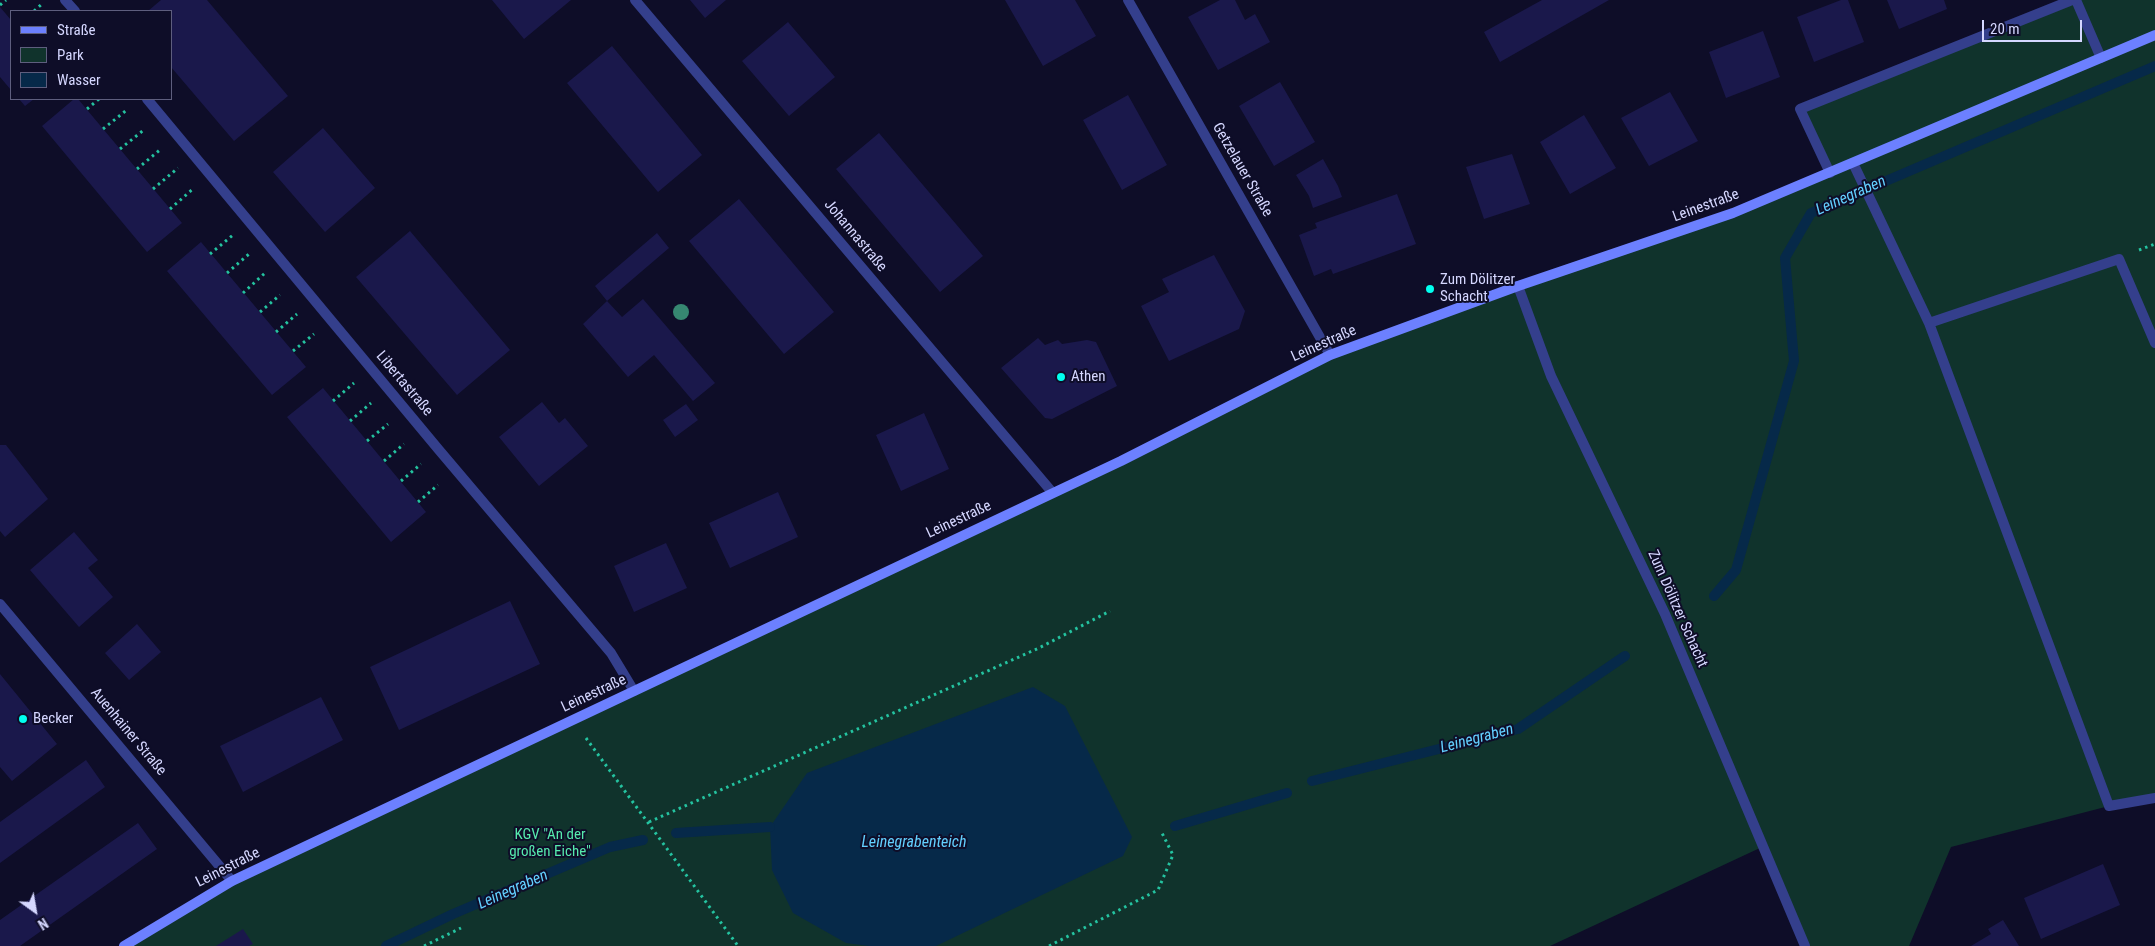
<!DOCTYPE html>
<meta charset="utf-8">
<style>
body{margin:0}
#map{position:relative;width:2155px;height:946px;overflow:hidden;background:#0e0d28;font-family:"Roboto Condensed",sans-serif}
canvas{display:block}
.legend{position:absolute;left:10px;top:10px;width:162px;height:90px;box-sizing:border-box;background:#0e0d28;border:1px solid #5e5e7e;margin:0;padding:6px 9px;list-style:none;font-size:15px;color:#d5d7ff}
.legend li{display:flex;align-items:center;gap:10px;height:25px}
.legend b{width:25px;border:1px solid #5e5e7e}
.north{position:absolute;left:10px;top:886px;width:50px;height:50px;-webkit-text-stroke:4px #0e0d28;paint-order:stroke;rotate:148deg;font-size:14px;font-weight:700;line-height:20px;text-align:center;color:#d5d7ff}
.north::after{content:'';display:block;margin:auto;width:18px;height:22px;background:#d5d7ff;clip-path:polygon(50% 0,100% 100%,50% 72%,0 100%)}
.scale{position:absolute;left:1982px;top:20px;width:100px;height:22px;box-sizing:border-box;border:2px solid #d5d7ff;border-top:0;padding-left:6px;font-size:15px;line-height:18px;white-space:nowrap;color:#d5d7ff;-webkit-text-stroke:4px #0e0d28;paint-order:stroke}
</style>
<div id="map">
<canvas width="2155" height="946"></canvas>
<ul class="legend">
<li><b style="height:6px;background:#6c80ff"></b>Straße</li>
<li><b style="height:14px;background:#10332c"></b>Park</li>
<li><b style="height:14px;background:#062949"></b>Wasser</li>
</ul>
<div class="north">N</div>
<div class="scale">20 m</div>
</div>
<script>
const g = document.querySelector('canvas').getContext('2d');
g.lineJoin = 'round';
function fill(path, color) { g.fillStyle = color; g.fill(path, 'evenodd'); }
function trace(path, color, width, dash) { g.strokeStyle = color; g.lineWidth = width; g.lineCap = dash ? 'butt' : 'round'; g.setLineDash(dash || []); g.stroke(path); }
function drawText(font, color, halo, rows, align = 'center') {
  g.font = font + ' "Roboto Condensed",sans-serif'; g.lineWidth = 4; g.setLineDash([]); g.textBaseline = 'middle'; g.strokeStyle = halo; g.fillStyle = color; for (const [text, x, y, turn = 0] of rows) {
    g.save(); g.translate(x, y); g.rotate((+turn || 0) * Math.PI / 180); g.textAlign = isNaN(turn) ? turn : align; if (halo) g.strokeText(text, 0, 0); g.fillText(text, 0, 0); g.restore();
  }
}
fill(new Path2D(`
 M2072,0H2155V798L2109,806L1951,847L1909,946H1805L1762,847L1550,946H124L184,909L1330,355L1830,174L1800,109Z`), '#10332c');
fill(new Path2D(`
 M1033,687L1065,706L1132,837L1123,856L936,946H869L846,943L793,913L772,870L770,827L807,773Z`), '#062949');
trace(new Path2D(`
 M1714,596L1736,570L1794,361L1785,258L1811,213L2155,66
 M1312,781L1518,729L1625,656
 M1175,826L1287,793
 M676,833L770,827
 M386,946L453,914L610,847L643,840`), '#062949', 10);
fill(new Path2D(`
 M161,0H207L288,96L234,141L171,67V11H148Z
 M492,0H571L524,39Z
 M690,0H726L705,18Z
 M1005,0H1075L1096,36L1043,66Z
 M1220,0H1235L1245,20L1255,14L1270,42L1218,70L1188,17Z
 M1542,0H1609L1500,62L1484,32Z
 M1841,0H1848L1864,42L1814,62L1797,17Z
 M1887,0H1944L1947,9L1899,29Z
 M0,7L11,20V90L0,77Z
 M788,22L835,77L789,116L742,61Z
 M1763,31L1780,77L1726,98L1709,52Z
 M612,46L702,155L658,192L567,83Z
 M1280,82L1315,142L1274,166L1239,106Z
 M1670,92L1698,141L1649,166L1621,118Z
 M1128,95L1167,165L1122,190L1083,120Z
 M19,99H34L25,106Z
 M74,99H78L182,223L147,252L42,126Z
 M1584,115L1616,168L1570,194L1540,142Z
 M323,128L375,188L325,232L273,172Z
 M879,133L983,256L940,292L836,169Z
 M1512,154L1530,204L1484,219L1466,167Z
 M1323,159L1338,186L1342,197L1313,208L1309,196L1296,175Z
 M1397,194L1416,244L1333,274L1331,269L1314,276L1299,235L1317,228L1315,223Z
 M739,199L834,312L784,354L689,241Z
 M410,231L510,350L457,395L356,277Z
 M657,233L669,248L607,301L595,286Z
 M201,242L306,367L272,395L167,271Z
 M1214,255L1245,311L1239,329L1169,361L1141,306L1169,292L1162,279Z
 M643,299L715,383L693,401L654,355L628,377L583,324L607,301L622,317Z
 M1038,338L1045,345L1058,340L1062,344L1087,340L1096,342L1117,386L1052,419L1045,418L1001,368Z
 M323,388L426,512L391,542L287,417Z
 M542,402L559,423L565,418L588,446L539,486L499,437Z
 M686,404L698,420L675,437L663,420Z
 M924,413L949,469L901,491L876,435Z
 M0,445H6L48,499L5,537L0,531Z
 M778,492L798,537L730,568L709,523Z
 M74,532L98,560L88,568L113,597L79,627L30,570Z
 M666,543L687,588L634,612L614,566Z
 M510,601L540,664L399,730L370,667Z
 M137,624L161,652L129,680L105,653Z
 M0,674L57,744L12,781L0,767Z
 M321,697L343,740L243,792L220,746Z
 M86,760L105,787L0,863V822Z
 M138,823L157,849L20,946H0V920Z
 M2103,864L2120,905L2041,939L2024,898Z
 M2003,920L2019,946H1971L1991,934L1988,929Z
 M243,929L253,944L249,946H216Z`), '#1a184b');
trace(new Path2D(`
 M0,5L6,0
 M34,11L43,3
 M87,109L99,99
 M103,129L128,109
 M120,149L145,129
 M137,169L161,149
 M153,189L178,168
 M170,209L194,188
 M2139,250L2155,244
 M210,254L233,235
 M227,273L249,254
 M243,293L265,273
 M260,312L280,295
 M276,332L297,314
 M293,351L314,334
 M333,401L354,383
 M350,421L371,403
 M367,441L388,424
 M384,461L404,444
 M401,481L421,464
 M418,502L438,485
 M586,738L738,946
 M649,822L1039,648L1110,611
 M424,946L461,928
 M1049,946L1158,890L1173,855L1161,831`), '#24c3a0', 3, [2.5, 4]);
trace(new Path2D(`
 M2076,0L2101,58
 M1853,163L1929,323L2109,806L2155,798
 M1830,173L1800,109L2072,0
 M1929,323L2119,259L2155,343`), '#343f8c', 10);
trace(new Path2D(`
 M65,0L75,11
 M635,0L1052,492
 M1128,0L1330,355
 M147,99L439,450L611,653L634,691
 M1518,286L1551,376L1665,614L1805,946
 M0,604L232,881`), '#343f8c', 10);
trace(new Path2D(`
 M124,946L232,881L1121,461L1330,355L1518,286L1733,213L2155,35`), '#6c80ff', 10);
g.fillStyle = '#368771';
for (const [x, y] of [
 [681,312]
]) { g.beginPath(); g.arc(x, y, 8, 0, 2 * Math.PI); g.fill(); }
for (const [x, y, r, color] of [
 [1430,289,5,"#01ffef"],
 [1061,377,5,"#01ffef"],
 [23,719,5,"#01ffef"]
]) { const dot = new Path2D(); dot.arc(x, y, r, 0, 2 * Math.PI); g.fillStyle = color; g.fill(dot); trace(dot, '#0e0d28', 2); }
drawText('15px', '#d5d7ff', '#0e0d28', [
 ["Getzelauer Straße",1242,170,60],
 ["Leinestraße",1706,206,-20],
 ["Johannastraße",855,236,50],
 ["Leinestraße",1324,344,-24],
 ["Libertastraße",404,384,50],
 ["Leinestraße",959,520,-25],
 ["Zum Dölitzer Schacht",1677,609,66],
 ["Leinestraße",594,694,-25],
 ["Auenhainer Straße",128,732,50],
 ["Leinestraße",228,868,-27]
]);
drawText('15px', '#d5d7ff', '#0e0d28', [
 ["Zum Dölitzer",1440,280],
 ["Schacht",1440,297],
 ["Athen",1071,377],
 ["Becker",33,719]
], 'left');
drawText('15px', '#56eaad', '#0e0d28', [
 ["KGV \"An der",550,835],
 ["großen Eiche\"",550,852]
]);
drawText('italic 16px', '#63d0ff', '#0e0d28', [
 ["Leinegraben",1851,196,-24],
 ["Leinegraben",1477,739,-15],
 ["Leinegrabenteich",914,843],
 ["Leinegraben",513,890,-24]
]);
</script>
